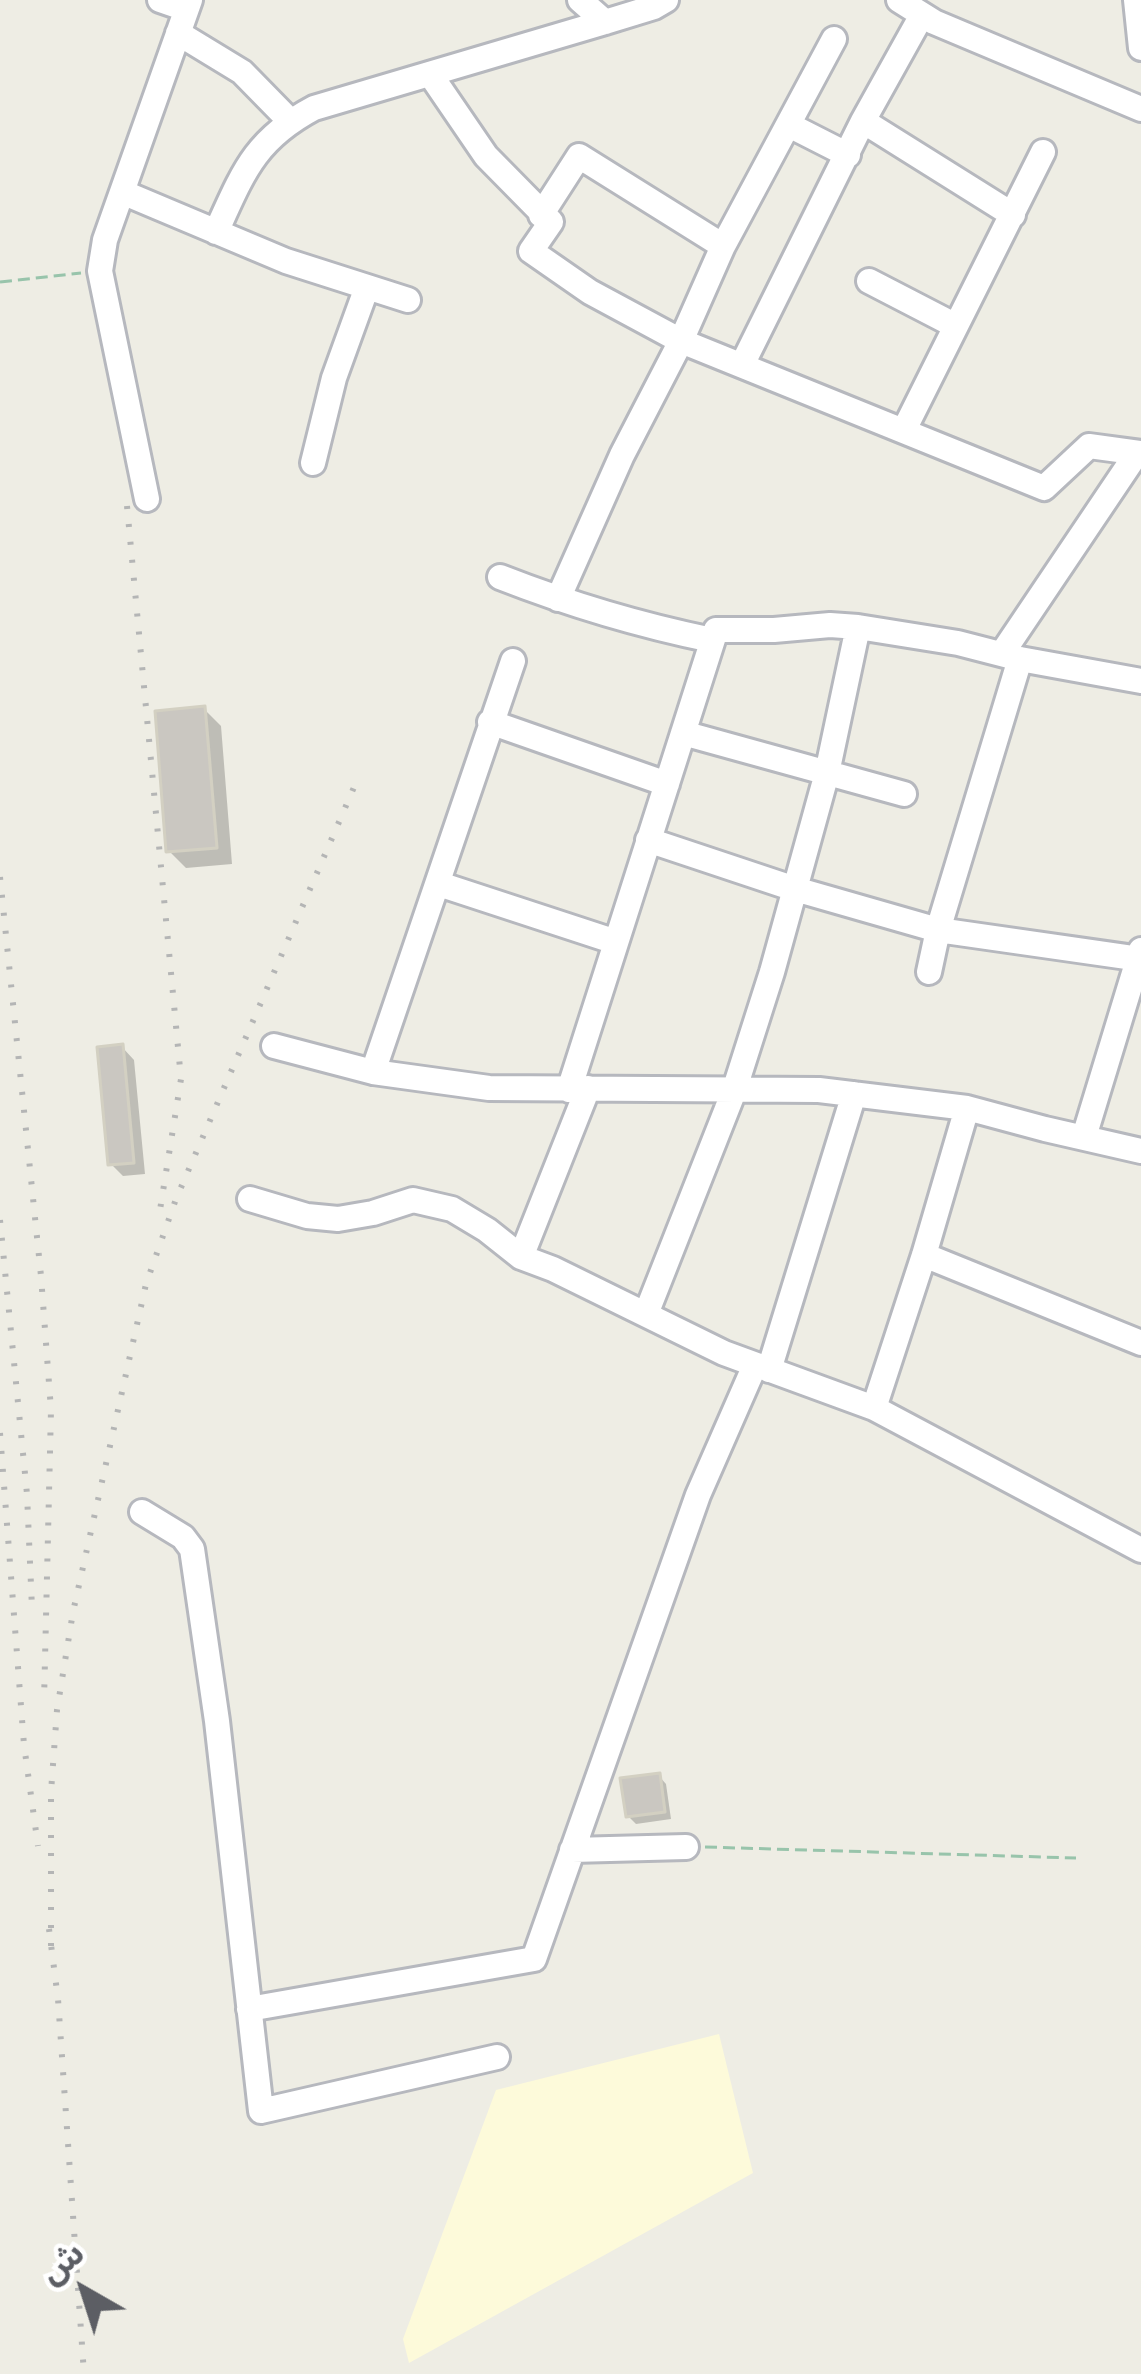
<!DOCTYPE html>
<meta charset="utf-8">
<style>
body{margin:0}
#map{position:relative;width:1141px;height:2374px;overflow:hidden;background:#eeede4;font-family:Manrope,"Noto Sans Arabic",sans-serif}
canvas{display:block}
.north{position:absolute;left:24px;top:2230px;width:120px;height:120px;-webkit-text-stroke:9px #fff;paint-order:stroke;rotate:321deg;font-size:33px;font-weight:700;line-height:48px;text-align:center;color:#5c5e64}
.north::after{content:'';display:block;margin:auto;width:42px;height:54px;background:#5c5e64;clip-path:polygon(50% 0,100% 100%,50% 72%,0 100%)}
</style>
<div id="map">
<canvas width="1141" height="2374"></canvas>
<div class="north">ش</div>
</div>
<script>
const g = document.querySelector('canvas').getContext('2d');
g.lineJoin = 'round';
function fill(path, color) { g.fillStyle = color; g.fill(path, 'evenodd'); }
function trace(path, color, width, dash) { g.strokeStyle = color; g.lineWidth = width; g.lineCap = dash ? 'butt' : 'round'; g.setLineDash(dash || []); g.stroke(path); }
fill(new Path2D(`
 M719,2034L753,2173L409,2363L403,2339L496,2090Z`), '#fdfada');
fill(new Path2D(`
 M204,709L221,726L232,864L186,868L169,851Z
 M122,1047L134,1060L145,1174L123,1176L111,1164Z
 M659,1776L666,1784L671,1819L636,1824L628,1816Z`), '#0003');
const building = new Path2D(`
 M205,706L217,848L166,852L155,711Z
 M123,1044L134,1163L108,1165L97,1047Z
 M660,1773L665,1812L626,1817L620,1778Z`);
fill(building, '#cac7c1');
trace(building, '#d3d0c2', 3);
const minor = new Path2D(`
 M160,0L186,9
 M580,0L605,22
 M899,0L934,22L1141,109
 M1136,0L1141,48
 M178,33L242,72L290,121
 M430,74L486,156L551,222L531,251L590,292L681,341L1044,488L1089,446L1141,453
 M863,121L1013,215
 M789,125L848,155
 M122,192L286,261L408,300
 M541,215L579,156L723,246
 M216,232C243,173 254,140 314,108L605,22L654,7L666,0
 M869,281L956,326
 M742,365L863,121L922,15
 M904,430L1043,152
 M313,463L334,378L367,287
 M147,499L100,271L105,240L190,0
 M500,577C569,604 639,625 712,640L716,630H774L830,625L858,627L958,643L1020,659L1141,681
 M558,599L622,455L681,341L723,246L834,39
 M1003,652L1137,453
 M490,722L667,784
 M683,733L904,794
 M648,840L795,889L938,930L1141,959
 M439,884L616,942
 M929,972L938,930L1020,659
 M274,1046L373,1072L489,1088L819,1090L967,1108L1045,1129L1141,1151
 M373,1072L513,661
 M569,1090L716,630
 M1084,1137L1141,950
 M250,1199L307,1216L338,1219L373,1213L413,1200L452,1209L487,1230L521,1257L553,1269L724,1353L874,1408L1141,1550
 M924,1255L1141,1343
 M521,1257L588,1088
 M646,1314L734,1091L772,972L827,773L858,627
 M769,1370L854,1094
 M874,1408L924,1255L967,1108
 M142,1512L183,1537L192,1549L217,1721L261,2111L497,2057
 M572,1850L686,1847
 M249,2009L534,1959L698,1495L755,1365`);
trace(minor, '#b6b8be', 30);
trace(new Path2D(`
 M0,282L81,273
 M705,1847L1076,1858`), '#98c4ab', 3, [12, 6]);
trace(minor, '#fff', 24);
trace(new Path2D(`
 M127,506L181,1079L160,1210
 M0,877L41,1276L51,1410L44,1701
 M0,1220L27,1494L32,1608
 M0,1433L24,1745L38,1846
 M49,1929L58,1999L84,2374
 M51,1946V1792L57,1710L73,1612L146,1284L176,1199L358,778`), '#b4b5b5', 6, [3, 15]);
</script>
